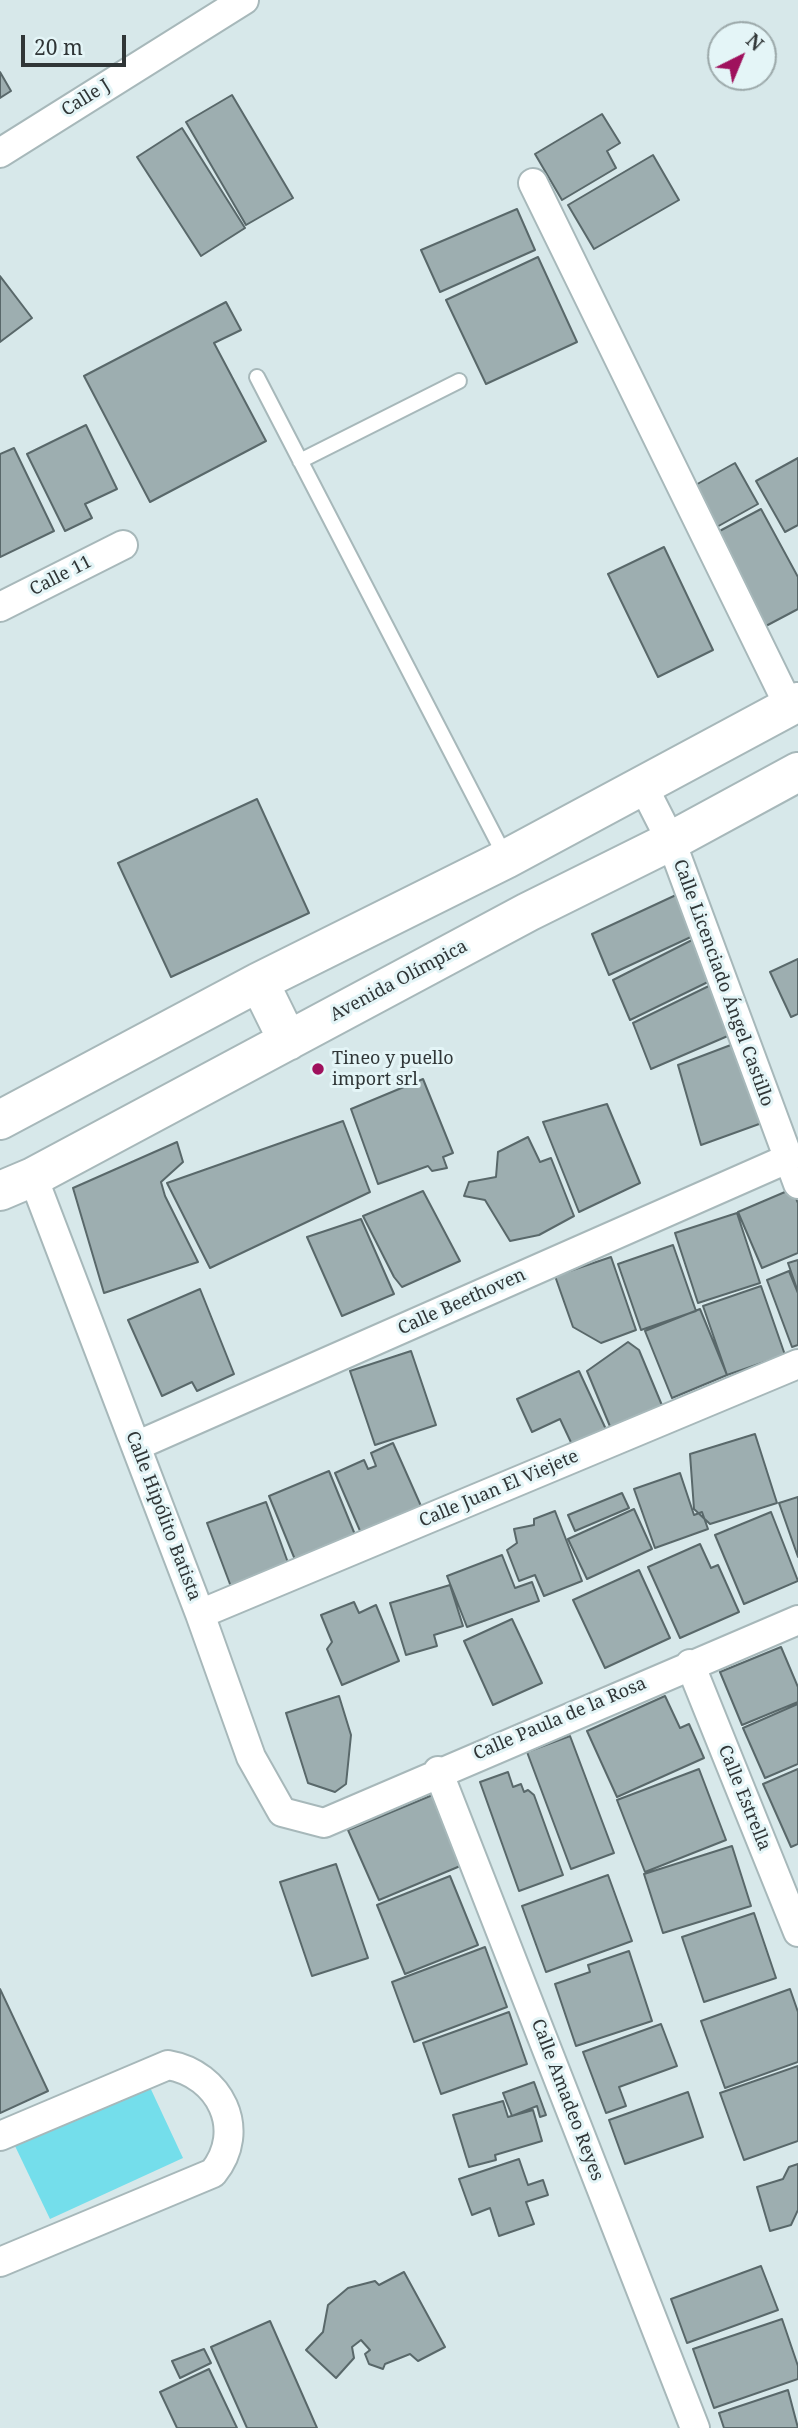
<!DOCTYPE html>
<meta charset="utf-8">
<style>
body{margin:0}
#map{position:relative;width:798px;height:2428px;overflow:hidden;background:#d7e8ea;font-family:"Noto Serif",serif}
canvas{display:block}
.north{position:absolute;left:707px;top:21px;width:70px;height:70px;box-sizing:border-box;background:#e4f5f7;border:2px solid #9ca9aa;border-radius:50%;rotate:43deg;font-size:19px;font-weight:700;line-height:28px;text-align:center;color:#303637}
.north::after{content:'';display:block;margin:auto;width:24px;height:32px;background:#9f115d;clip-path:polygon(50% 0,100% 100%,50% 72%,0 100%)}
.scale{position:absolute;left:21px;top:35px;width:105px;height:32px;box-sizing:border-box;border:4px solid #303637;border-top:0;padding-left:9px;font-size:21px;line-height:24px;white-space:nowrap;color:#303637;-webkit-text-stroke:5px #e4f5f7;paint-order:stroke}
</style>
<div id="map">
<canvas width="798" height="2428"></canvas>
<div class="north">N</div>
<div class="scale">20 m</div>
</div>
<script>
const g = document.querySelector('canvas').getContext('2d');
g.lineJoin = 'round';
function fill(path, color) { g.fillStyle = color; g.fill(path, 'evenodd'); }
function trace(path, color, width, dash) { g.strokeStyle = color; g.lineWidth = width; g.lineCap = dash ? 'butt' : 'round'; g.setLineDash(dash || []); g.stroke(path); }
function drawText(font, color, halo, rows, align = 'center') {
  g.font = font + ' "Noto Serif",serif'; g.lineWidth = 6; g.setLineDash([]); g.textBaseline = 'middle'; g.strokeStyle = halo; g.fillStyle = color; for (const [text, x, y, turn = 0] of rows) {
    g.save(); g.translate(x, y); g.rotate((+turn || 0) * Math.PI / 180); g.textAlign = isNaN(turn) ? turn : align; if (halo) g.strokeText(text, 0, 0); g.fillText(text, 0, 0); g.restore();
  }
}
fill(new Path2D(`
 M148,2083L183,2158L50,2219L15,2146Z`), '#74deeb');
const building = new Path2D(`
 M0,72L11,91L0,98Z
 M232,95L293,198L246,225L186,122Z
 M602,114L620,143L607,151L616,168L562,200L535,154Z
 M182,128L245,228L201,256L137,157Z
 M653,155L679,200L594,249L568,205Z
 M517,209L535,250L440,292L421,250Z
 M538,257L577,342L486,384L446,300Z
 M0,276L32,318L0,342Z
 M226,302L241,330L214,343L266,441L150,502L84,376Z
 M86,425L117,489L85,504L92,518L65,531L27,454Z
 M14,448L54,531L0,557V454Z
 M798,458V525L785,532L756,481Z
 M735,463L758,504L715,528L692,487Z
 M761,509L798,577V609L764,627L714,534Z
 M664,547L713,650L658,677L608,574Z
 M257,799L309,913L171,977L118,863Z
 M676,895L693,936L609,975L592,934Z
 M698,937L714,979L630,1020L613,980Z
 M798,959V1014L791,1017L770,972Z
 M717,982L737,1032L651,1069L633,1023Z
 M744,1040L773,1119L701,1145L678,1065Z
 M423,1079L453,1153L443,1157L447,1168L432,1171L428,1166L378,1184L351,1109Z
 M607,1104L640,1183L579,1212L543,1122Z
 M343,1121L370,1192L210,1268L167,1183Z
 M528,1137L540,1162L551,1158L574,1216L539,1235L510,1241L485,1200L464,1196L469,1182L496,1177L498,1152Z
 M177,1142L183,1162L161,1182L165,1196L198,1262L104,1293L73,1188Z
 M792,1189L798,1203V1253L762,1268L738,1212Z
 M423,1191L460,1261L402,1287L394,1277L363,1216Z
 M737,1213L760,1283L698,1303L675,1233Z
 M361,1219L394,1294L342,1316L307,1237Z
 M673,1245L696,1311L641,1330L618,1264Z
 M611,1257L636,1330L601,1343L573,1327L555,1276Z
 M798,1260V1292L788,1263Z
 M789,1271L798,1293V1345L792,1347L767,1280Z
 M761,1286L785,1355L727,1375L703,1306Z
 M200,1289L234,1374L197,1391L192,1382L162,1396L128,1320Z
 M700,1309L727,1375L672,1398L645,1331Z
 M628,1342L639,1350L666,1415L614,1436L587,1371Z
 M411,1351L436,1425L375,1445L350,1371Z
 M579,1371L610,1438L576,1453L560,1419L532,1432L517,1399Z
 M755,1434L777,1503L710,1524L694,1509L690,1454Z
 M393,1443L425,1515L364,1540L335,1473L364,1460L368,1469L376,1466L371,1453Z
 M329,1471L358,1542L298,1567L269,1496Z
 M680,1473L694,1515L702,1512L708,1529L655,1548L634,1489Z
 M622,1493L629,1508L575,1531L568,1515Z
 M798,1497V1557L779,1503Z
 M266,1502L291,1571L233,1592L207,1523Z
 M634,1509L652,1549L587,1579L568,1539Z
 M555,1511L582,1581L544,1596L535,1575L519,1581L507,1550L517,1543L514,1529L534,1525V1519Z
 M771,1512L798,1581L744,1604L715,1535Z
 M700,1544L711,1568L718,1565L739,1612L680,1638L648,1567Z
 M502,1555L515,1588L532,1582L539,1601L467,1627L447,1576Z
 M639,1570L670,1638L605,1668L573,1600Z
 M450,1585L463,1626L434,1635L437,1646L406,1655L390,1603Z
 M354,1602L359,1613L376,1605L399,1661L342,1685L327,1649L332,1642L321,1615Z
 M512,1619L542,1683L493,1705L464,1641Z
 M781,1647L798,1687V1702L742,1725L720,1672Z
 M339,1696L351,1735L346,1784L335,1792L308,1783L286,1713Z
 M665,1696L680,1728L689,1724L704,1758L617,1797L587,1731Z
 M798,1704V1764L765,1778L743,1728Z
 M570,1736L614,1853L571,1869L527,1752Z
 M699,1769L726,1840L645,1872L617,1800Z
 M798,1769V1844L791,1847L763,1784Z
 M508,1772L513,1787L521,1784L524,1792L528,1790L534,1795L563,1875L519,1891L480,1782Z
 M435,1794L465,1864L379,1900L348,1830Z
 M732,1846L751,1906L663,1933L644,1874Z
 M336,1864L368,1958L312,1976L280,1882Z
 M608,1875L632,1941L546,1972L522,1906Z
 M450,1876L478,1945L405,1974L377,1905Z
 M754,1913L776,1978L704,2002L682,1937Z
 M485,1947L507,2007L414,2042L392,1982Z
 M629,1951L652,2021L576,2046L555,1984L590,1972L588,1965Z
 M0,1989L48,2091L0,2113Z
 M790,1989L798,2012V2062L725,2088L701,2021Z
 M509,2012L527,2064L441,2094L423,2043Z
 M661,2024L677,2066L619,2087L626,2106L606,2113L583,2052Z
 M798,2066V2141L744,2160L720,2093Z
 M534,2082L546,2115L540,2117L537,2106L512,2116L503,2093Z
 M688,2092L703,2137L625,2164L609,2120Z
 M503,2101L508,2117L533,2110L542,2141L495,2155L496,2160L469,2167L453,2115Z
 M519,2159L528,2185L543,2180L548,2195L526,2202L534,2224L499,2236L490,2208L472,2215L459,2179Z
 M798,2164V2210L791,2225L770,2231L757,2187L783,2179L789,2167Z
 M761,2266L778,2310L687,2343L671,2299Z
 M404,2272L445,2347L418,2361L410,2354L385,2364L383,2369L369,2364L365,2354L370,2350L361,2340L352,2347L354,2358L336,2378L306,2350L323,2332L328,2305L348,2288L375,2281L379,2285Z
 M782,2319L798,2366V2379L714,2408L693,2349Z
 M270,2321L317,2428H247L211,2347Z
 M204,2349L211,2363L180,2378L172,2361Z
 M209,2369L237,2428H177L160,2392Z
 M788,2390L798,2428H724L719,2413Z`);
fill(building, '#9daeb0');
trace(building, '#59686a', 2);
const service = new Path2D(`
 M257,377L506,858
 M300,461L459,381`);
const minor = new Path2D(`
 M0,153L244,0
 M533,183L789,706
 M0,607L123,545
 M642,784L671,841L798,1184
 M33,1177L200,1614L251,1757L282,1812L324,1823L798,1620
 M136,1446L787,1159
 M200,1614L798,1364
 M690,1664L798,1932
 M438,1771L695,2428
 M0,2136L168,2065C220,2074 248,2130 213,2173L0,2262`);
const secondary = new Path2D(`
 M259,982L288,1041
 M0,1120L259,982L506,859L798,702
 M0,1191L33,1177L528,912L671,841L798,772`);
trace(service, '#a7b8ba', 18);
trace(minor, '#a7b8ba', 32);
trace(secondary, '#a7b8ba', 42);
trace(service, '#fff', 14);
trace(minor, '#fff', 28);
trace(secondary, '#fff', 38);
for (const [x, y, r, color] of [
 [318,1069,7,"#9f115d"]
]) { const dot = new Path2D(); dot.arc(x, y, r, 0, 2 * Math.PI); g.fillStyle = color; g.fill(dot); trace(dot, '#e4f5f7', 2.5); }
drawText('18px', '#303637', '#e4f5f7', [
 ["Calle J",86,98,-32],
 ["Calle 11",61,576,-27],
 ["Avenida Olímpica",399,981,-28],
 ["Calle Licenciado Ángel Castillo",723,983,70],
 ["Calle Beethoven",462,1302,-24],
 ["Calle Juan El Viejete",499,1489,-23],
 ["Calle Hipólito Batista",163,1516,69],
 ["Calle Paula de la Rosa",560,1719,-23],
 ["Calle Estrella",744,1798,68],
 ["Calle Amadeo Reyes",567,2100,69]
]);
drawText('18px', '#303637', '#e4f5f7', [
 ["Tineo y puello",332,1059],
 ["import srl",332,1080]
], 'left');
</script>
